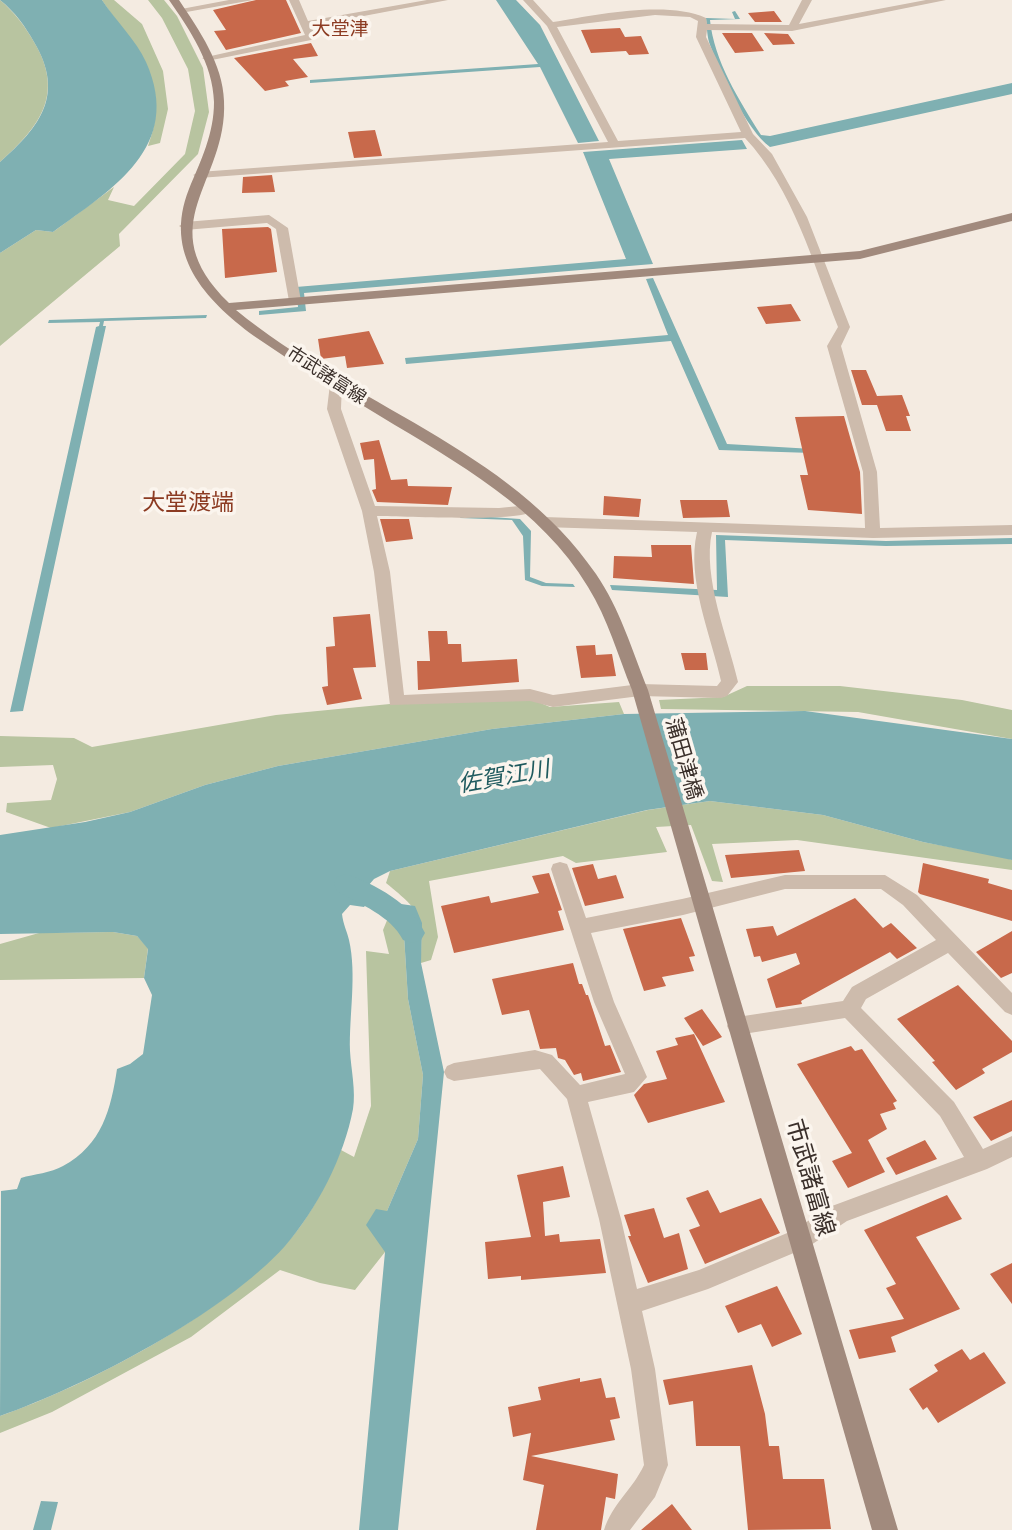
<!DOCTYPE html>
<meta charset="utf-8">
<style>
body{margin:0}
canvas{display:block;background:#f4ebe1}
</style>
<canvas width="1012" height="1530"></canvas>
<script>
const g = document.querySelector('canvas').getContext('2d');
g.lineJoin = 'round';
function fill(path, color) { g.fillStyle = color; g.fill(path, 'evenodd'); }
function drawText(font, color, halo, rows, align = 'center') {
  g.font = font + ' "Archivo Narrow","Noto Sans JP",sans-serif'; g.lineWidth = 7; g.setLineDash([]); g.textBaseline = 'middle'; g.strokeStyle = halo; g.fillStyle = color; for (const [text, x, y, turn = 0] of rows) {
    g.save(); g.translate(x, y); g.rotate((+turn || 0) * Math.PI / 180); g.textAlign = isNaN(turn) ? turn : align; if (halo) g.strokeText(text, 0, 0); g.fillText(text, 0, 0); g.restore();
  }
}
fill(new Path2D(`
 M0,0C14,12 25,26 34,42C65,94 40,126 0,162Z
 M102,0H114L142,24L163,71L168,109L160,143L148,146C173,82 135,50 102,0Z
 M148,0H164L177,16L203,68L209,112L198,154L119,234L120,246L0,346V253L36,230L53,232L114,187L108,200L134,206L185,154L195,111L188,69L162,18Z
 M747,686H840L962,700L1012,710V739L858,712L661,709L659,700L723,697Z
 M529,698L550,707L619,702L624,714L492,729L278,766L205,785L130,812L51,828L6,812L7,803L51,800L57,779L53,765L0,767V736L74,738L92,747L276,715L390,704Z
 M710,801L823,815L923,842L1003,857L1012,860V870L797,840L712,844L723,882L712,881L691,825L656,827L667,852L576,863L563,856L429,881L438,937L431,960L421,963C422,915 424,914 386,883L390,871L648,810Z
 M388,918L404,935L408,999L423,1075L418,1139L387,1211L385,1252L355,1290L320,1283L280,1270L191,1337L52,1412L0,1433V1416C89,1385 219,1316 284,1246C310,1219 326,1184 341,1150L354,1157L371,1106L366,951L389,954L383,930Z
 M113,932L137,936L148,948L144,978L0,980V944L39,933Z`), '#b8c4a0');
fill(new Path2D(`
 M0,0H102C115,20 136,40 146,62C184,147 112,189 53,232L36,230L0,253V162C41,126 65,94 34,42C25,26 15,12 0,0Z
 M496,0H516L540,25L599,141L578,143L540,67L310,83V80L538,64Z
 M735,11L740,19L710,20C714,61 739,100 761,135L770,136L1012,83V94L770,147C746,129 721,74 710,45C707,37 707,27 706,18L735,19L732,12Z
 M742,140L747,149L609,159L653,264L304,293L306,311L259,315V311L298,307L296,287L626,259L583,152Z
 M653,278L727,444L813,449L812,453L719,450L671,341L406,364L405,358L668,335L646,279Z
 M207,315L206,318L104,321L103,326H106L23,711L10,712L96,327L99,326L100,322L48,323L49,320Z
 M462,515L520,519L531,531L530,577L546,583L573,584L575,587L542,586L525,580L523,536L512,520L460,518Z
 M716,535L886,541L1012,538V544L886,546L725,540L728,597L612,590L610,585L717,590Z
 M805,711L1012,739V860L923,842L823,815L710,801L647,810L390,871L374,879L368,886L376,892L364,907L350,905L342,914C343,924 347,931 349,940C357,975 349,1015 350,1051C351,1069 356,1091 353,1109C344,1157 317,1209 285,1246C224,1314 86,1386 0,1416L1,1191L17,1189L21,1178C34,1174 51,1173 63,1166C102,1145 111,1109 117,1069L130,1064L143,1054L152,995L144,978L148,949L137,936L113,932L0,934V835L85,822L130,812L205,785L278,766L492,729L624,714Z
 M401,904L415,906L422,923L421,963L444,1072L398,1530H359L385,1252L366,1225L376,1209L387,1211L418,1139L423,1075L408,999L404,935L388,918Z
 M41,1501L58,1502L51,1530H33Z`), '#7fb0b2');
fill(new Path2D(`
 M346,874C375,884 412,904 425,933L421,940L412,943L403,940C391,916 360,904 337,891L334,884L337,877Z`), '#7fb0b2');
fill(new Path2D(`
 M256,0H286L301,33L226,50L214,31L226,30L213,10Z
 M774,11L782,22H755L748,13Z
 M620,28L625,37L641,36L649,54L629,55L626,51L591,53L581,30Z
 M722,33H752L764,51L735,53Z
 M764,33L788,34L795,44L773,45Z
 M311,43L318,56L293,59L308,77L285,81L289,86L265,91L234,58Z
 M375,130L382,156L354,158L348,132Z
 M272,175L275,192L242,193L243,177Z
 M268,227L271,229L277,272L225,278L222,229Z
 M791,304L801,321L766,324L757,307Z
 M369,331L384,364L347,368L345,356L321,359L318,339Z
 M851,370H866L877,396L902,395L910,416H906L911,431H886L877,405H862Z
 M844,416L860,472L862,514L808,510L800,475H808L795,417Z
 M379,440L391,480L407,479L408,486L452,487L448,505L377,502L372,490L376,489L374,459L364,460L360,443Z
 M604,496L641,499L639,517L603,515Z
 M680,500H727L730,517L683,518Z
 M380,519H409L413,539L386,542Z
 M651,545H691L694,584L613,578L614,556L652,557Z
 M370,614L376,667L353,668L362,699L327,705L322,687L328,686L326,647L335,646L333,617Z
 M428,631H447L448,644H461L462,662L517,659L519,682L418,690L417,661H430Z
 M595,645L596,655L612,654L616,676L581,678L576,646Z
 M681,653H706L708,670H685Z
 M799,850L805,871L731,878L725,855Z
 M923,863L989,879L988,883L1012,890V921L920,894L918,892Z
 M593,864L598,879L616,875L624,898L585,906L572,868Z
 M549,873L562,910L558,911L564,930L454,953L441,906L489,896L491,903L539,893L532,876Z
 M855,898L883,928L891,923L917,948L897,959L890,952L801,1001L802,1004L776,1008L767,979L800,964L796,953L762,962L760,956L754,957L746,929L773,926L777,936Z
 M681,918L695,956L689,957L694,971L662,977L666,986L644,991L623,929Z
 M1012,931V973L1001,978L976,952Z
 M573,963L579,984H582L586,995H588L605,1046L610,1045L621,1072L583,1081L581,1073L574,1075L565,1060L558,1058L556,1048L540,1049L529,1010L502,1015L492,979Z
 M958,985L1012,1041V1052L982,1069L985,1073L956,1090L932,1062L935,1061L897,1019Z
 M702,1009L722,1037L703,1046L684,1018Z
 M694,1034L725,1102L648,1123L634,1095L644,1084L667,1079L656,1051L678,1045L675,1038Z
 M851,1046L855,1051L862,1049L897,1101L893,1103L896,1109L880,1114L887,1129L868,1140L885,1172L848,1188L832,1161L852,1153L797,1064Z
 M1012,1100V1131L991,1141L973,1117Z
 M925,1140L937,1159L896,1175L886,1158Z
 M563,1166L570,1197L543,1202L545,1236L559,1234L560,1242L600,1239L606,1273L521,1280V1276L488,1279L485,1242L531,1237L517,1175Z
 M708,1190L720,1213L761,1198L780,1233L705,1264L689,1230L700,1226L686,1198Z
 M947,1195L962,1219L916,1237L960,1309L891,1337L896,1352L859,1359L849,1330L904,1319L886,1288L896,1284L864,1230Z
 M654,1208L664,1238L679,1233L688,1269L648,1283L628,1236H631L624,1215Z
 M1012,1263V1304L990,1274Z
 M777,1286L802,1334L772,1347L761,1324L738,1333L725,1306Z
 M962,1349L970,1360L984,1352L1006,1383L938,1423L927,1407L923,1410L909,1389L938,1371L934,1365Z
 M752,1365L765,1414L769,1446H779L783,1479H824L831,1529L748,1530L740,1446H696L693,1401L669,1405L663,1380Z
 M580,1378V1382L601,1378L606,1398L615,1397L620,1418L610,1420L615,1440L531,1456L618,1474L615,1499L606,1497L601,1530H536L544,1485L523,1480L531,1433L513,1437L508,1407L541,1400L538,1387Z
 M672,1504L692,1530H641Z`), '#c8694b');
fill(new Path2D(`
 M229,0H253L181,13L176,10Z
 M289,0H299L308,21L427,0H448L311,26L316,37L311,40L207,61L202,58L305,35Z
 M523,0H533L553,22C596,15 667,0 706,18L707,24L789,25L802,0H812L799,24L926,0H946L792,31L707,30L706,37L753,134L772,154L807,217L850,327L841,346L877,472L880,528L1012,525V535L873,538L712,532C702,577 728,638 738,682L727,696L721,698L640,696L553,707L530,701L390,705L374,572L362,511L327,409L330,384L337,380L342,381L341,409L375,506L499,508L529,505L536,510C523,523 403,516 377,516L390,572L404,695L530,689L553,695L640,684L717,686L721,681C711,635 686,579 697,532L544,527L537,522L544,517L865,528L863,472L827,346L838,327C813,263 793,189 745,138L199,178L193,175L199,172L608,142L547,26ZM655,15L690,17L698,21L696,37L741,132L618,141L557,27Z
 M269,215L288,228L301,301L299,304L295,305L289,301L276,229L267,223L185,230L179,226L185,222Z
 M560,862L567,864L569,869L586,918L682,899L785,875H885L917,895L1012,993V1015L1005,1012L948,953L866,999L861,1008L954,1102L983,1149L1012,1136V1157L987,1169L847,1221L808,1247L708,1289L642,1311L655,1369L668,1465L655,1497L630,1530H604C612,1504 633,1489 644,1465L631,1369L599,1219L567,1099L540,1069L454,1081L447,1078L444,1072L447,1066L454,1063L535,1050L552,1055L580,1085L625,1074L594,1002L551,869L553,864ZM785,889H881L903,905L936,940L852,987L843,1001L737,1017L730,1020L727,1026L730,1032L737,1035L845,1018L940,1116L964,1157L832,1206L792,1231L699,1270L637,1289L621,1219L588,1102L634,1092L647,1077L614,1002L591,933L683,915Z`), '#cdbbac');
fill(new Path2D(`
 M169,0H179C199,30 223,64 224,101C228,183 148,224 229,303L860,251L1012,213V221L860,259L236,310C350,404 510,448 596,574C620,609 632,650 648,690L898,1530H872L632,690C618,656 608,619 588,587C541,508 456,462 380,416C337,390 295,364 254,336C204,299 163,254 189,189C201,160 214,134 214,102C213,64 190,30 169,0Z`), '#a18a7d');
drawText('18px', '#3b302b', '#fbf5ee', [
 ["市武諸富線",326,376,33]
]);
drawText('19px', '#8c3b22', '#fbf5ee', [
 ["大堂津",340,30]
]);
drawText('21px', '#3b302b', '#fbf5ee', [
 ["蒲田津橋",683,759,74]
]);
drawText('23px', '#8c3b22', '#fbf5ee', [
 ["大堂渡端",188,504]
]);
drawText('italic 23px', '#1f5a5e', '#fbf5ee', [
 ["佐賀江川",504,778,-10]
]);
drawText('24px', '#3b302b', '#fbf5ee', [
 ["市武諸富線",809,1178,74]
]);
</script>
